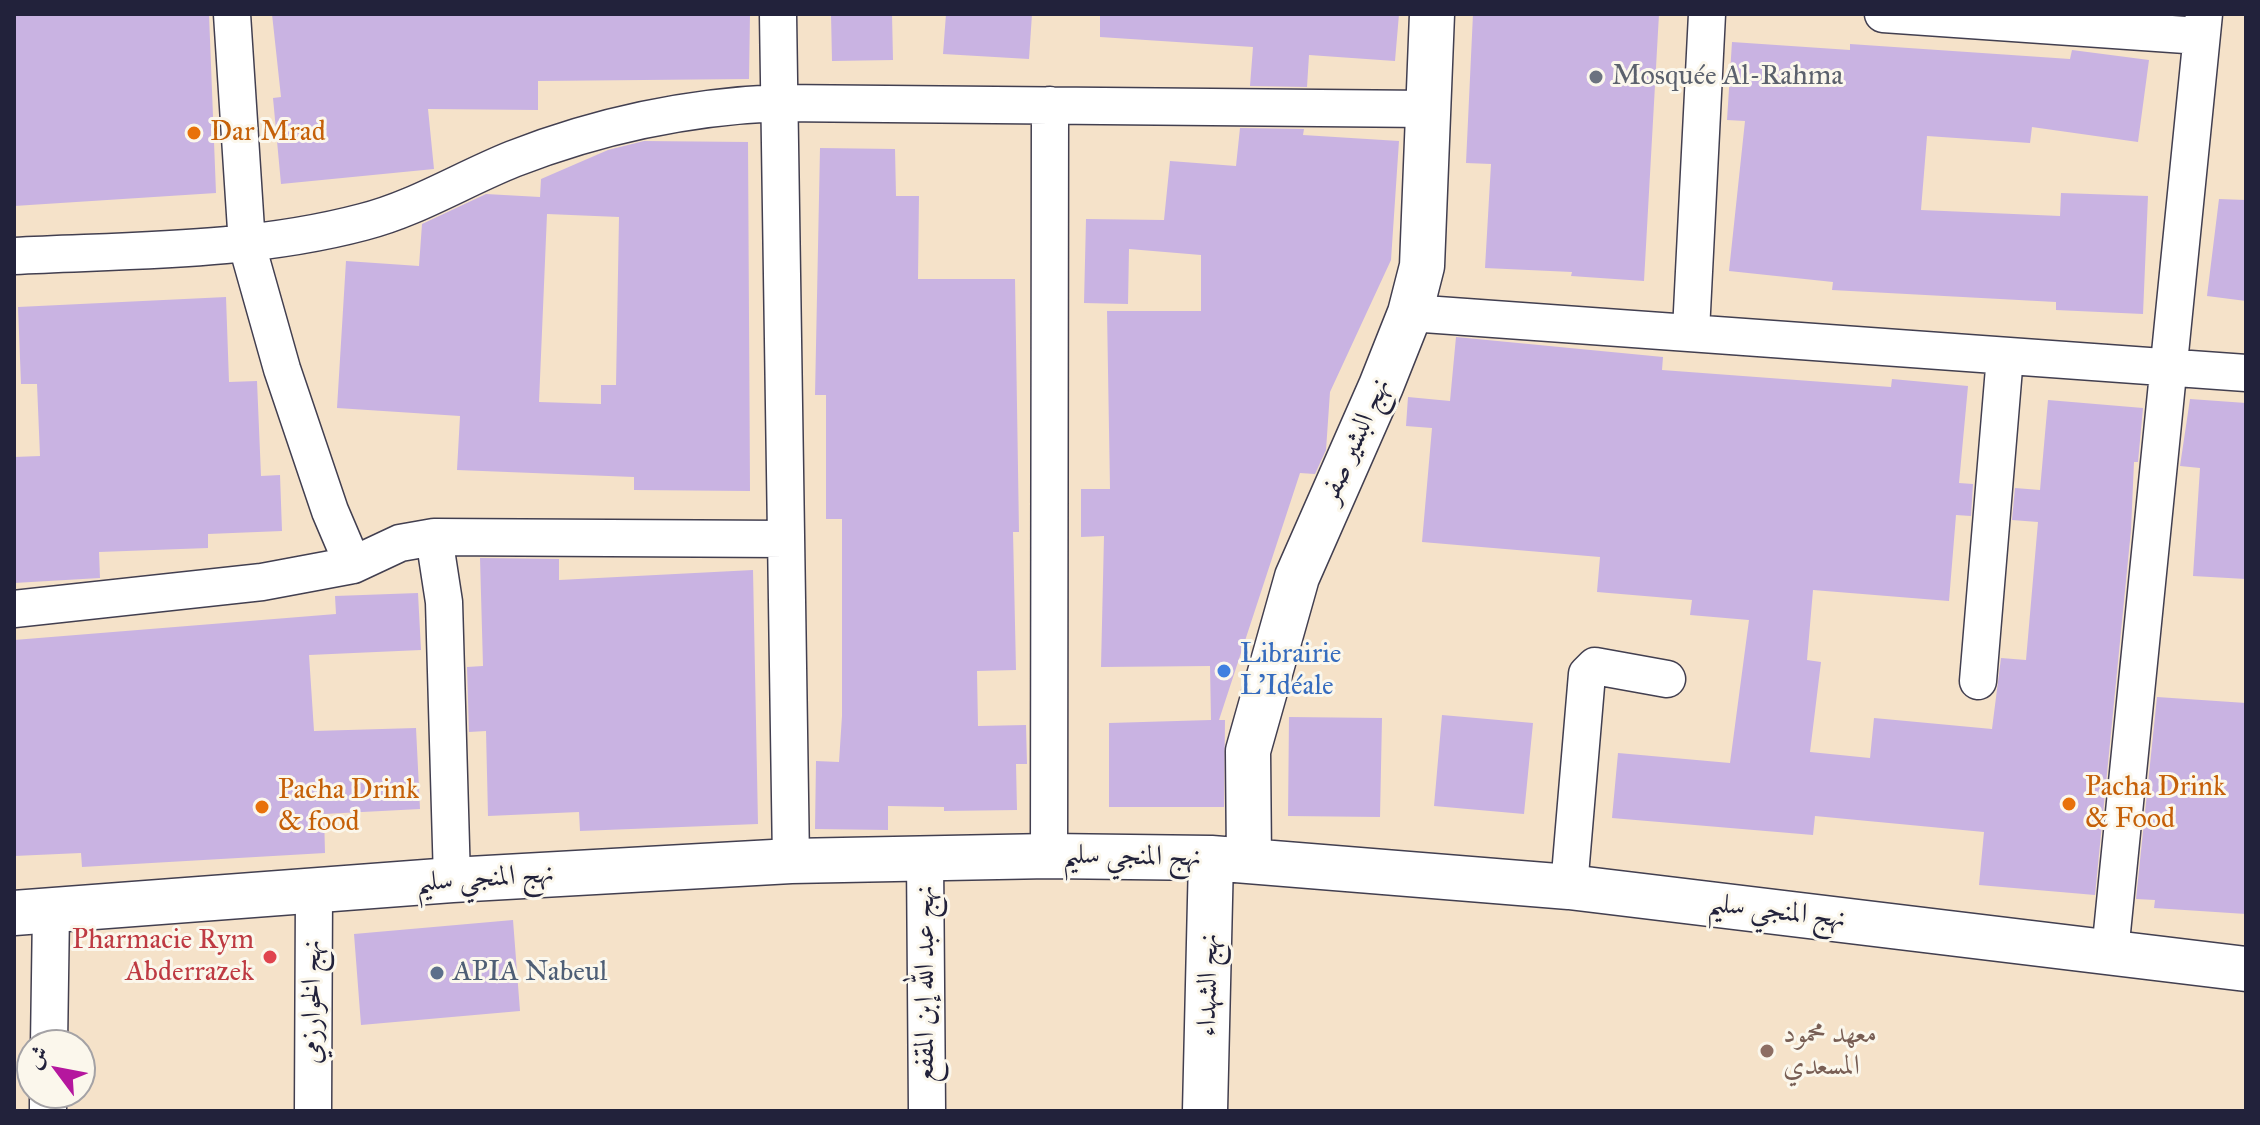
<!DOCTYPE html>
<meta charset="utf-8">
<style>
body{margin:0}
#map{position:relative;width:2260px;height:1125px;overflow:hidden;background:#f5e2c9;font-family:"IM FELL Great Primer",Amiri,serif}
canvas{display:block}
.frame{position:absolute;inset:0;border:16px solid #22223b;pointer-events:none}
.north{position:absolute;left:16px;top:1029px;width:80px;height:80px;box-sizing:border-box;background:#fbf7ec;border:2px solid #a4a2a5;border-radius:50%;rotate:302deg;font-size:22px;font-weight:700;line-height:32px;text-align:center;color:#22223b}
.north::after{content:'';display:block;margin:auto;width:28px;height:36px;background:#b5179e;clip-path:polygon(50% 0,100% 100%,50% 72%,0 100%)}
</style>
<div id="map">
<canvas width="2260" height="1125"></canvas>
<div class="frame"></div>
<div class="north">ش</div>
</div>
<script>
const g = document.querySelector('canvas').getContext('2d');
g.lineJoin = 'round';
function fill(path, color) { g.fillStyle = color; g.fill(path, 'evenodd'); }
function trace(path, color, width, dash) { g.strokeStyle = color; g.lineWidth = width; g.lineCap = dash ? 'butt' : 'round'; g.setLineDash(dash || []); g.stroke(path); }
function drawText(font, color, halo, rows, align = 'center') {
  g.font = font + ' "IM FELL Great Primer",Amiri,serif'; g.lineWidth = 6; g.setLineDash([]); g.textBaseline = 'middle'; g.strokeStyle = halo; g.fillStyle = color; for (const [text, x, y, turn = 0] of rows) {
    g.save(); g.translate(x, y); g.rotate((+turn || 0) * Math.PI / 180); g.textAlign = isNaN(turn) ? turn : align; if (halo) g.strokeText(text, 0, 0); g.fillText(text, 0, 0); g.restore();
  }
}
fill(new Path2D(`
 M15,14H209L216,193L14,206Z
 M272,14H750L749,79L538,81V110L428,109L434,169L281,184L273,98L281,97Z
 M831,14H892L893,60L832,61Z
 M946,14H1032L1029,59L943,54Z
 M1100,14H1399L1395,61L1309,55L1307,87L1250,86L1253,47L1100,37Z
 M1473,14H1659L1644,281L1571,276L1572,272L1485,268L1491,164L1466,163Z
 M1732,42L1850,50V44L2070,59L2072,50L2149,60L2138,142L2032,127L2030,143L1927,136L1921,210L2060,216L2061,193L2148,196L2143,314L2056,310V302L1832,290L1833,282L1729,271L1745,121L1727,120Z
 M1240,128L1304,129L1303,135L1399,141L1391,260L1330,392L1326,450L1315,474L1300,473L1219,720H1225L1224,807H1109V723L1211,720L1210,666L1101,667L1104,536L1081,537V489H1110L1107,311H1201V255L1129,249L1128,304L1084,303L1086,219L1164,220L1170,161L1236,166Z
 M644,141L748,142L750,491L634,490V477L457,470L460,416L337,408L346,261L419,266L422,224L486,194L540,197L541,179L608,150ZM547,214L619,217L616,385H601V404L539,402Z
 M820,148L895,149L896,196H919L918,279H1015L1019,532H1013L1016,670L977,671L978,726L1026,725L1027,764H1016L1017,810L944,811V807L888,806V830L815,829L816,761L839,762L842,716V519H826V395H815Z
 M2219,199L2246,200V301L2207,296Z
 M226,297L229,382L257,381L261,476L280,475L282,531L208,534V548L99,552L100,578L14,583V457L40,456L37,384H21L18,307Z
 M1456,337L1663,357L1662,370L1891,387L1892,379L1968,386L1959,483L1973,484L1971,516L1956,515L1949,601L1813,590L1807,660L1821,662L1810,752L1870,758L1874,718L1992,729L2001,658L2026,660L2038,522L2012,520L2015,488L2040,490L2048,400L2143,408L2138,462H2134L2131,530L2095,895L1979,885L1984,832L1815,816L1813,835L1612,818L1618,753L1730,763L1749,620L1690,615L1692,600L1597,592L1600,557L1422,542L1432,428L1406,426L1408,397L1450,401Z
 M2190,399L2246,403V579L2193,576L2200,468L2180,466Z
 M480,558L559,559V580L753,570L758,824L580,831L579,812L488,816L486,731L469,732L467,667L483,666Z
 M418,593L421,650L309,655L314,731L416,728L420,809L324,814L325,853L82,867L81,853L14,856V640L336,614L335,596Z
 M2157,697L2246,703V914L2154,908L2155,900L2136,899Z
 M1442,715L1533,723L1524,814L1434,806Z
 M1289,717L1382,718L1380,817L1288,816Z
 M513,920L520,1011L361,1025L354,934Z`), '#c9b3e2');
const minor = new Path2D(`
 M232,14L247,245L282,369L330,511L353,565
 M778,14L791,861
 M1883,14L2200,36
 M14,256C130,250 250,252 363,222C415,209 463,179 513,159C600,125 685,107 778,103L1428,109
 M1410,313L2246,373
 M1691,331L1707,14
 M434,537L444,602L452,880
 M14,609L262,582L353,565L400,543L434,537L785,539
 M1978,681L2005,356
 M1049,856L1050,105
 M925,858L927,1111
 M1569,887L1587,674L1595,666L1667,679
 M2110,952L2204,14
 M49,1045L51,911
 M48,1111V1093
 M313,1111L314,892`);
const tertiary = new Path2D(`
 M1249,861L1248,751L1297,577L1381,386L1410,313L1422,266L1432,14
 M14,913L452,880L791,861L1049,856L1211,858L1569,887L2246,969
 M1205,1111L1211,858`);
trace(minor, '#423f50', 39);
trace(tertiary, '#423f50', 47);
trace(minor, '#fff', 36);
trace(tertiary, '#fff', 44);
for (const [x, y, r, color] of [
 [1596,77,8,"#6b7280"],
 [194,133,8,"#e8710a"],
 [1224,671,8,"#3f7fe0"],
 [2069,804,8,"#e8710a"],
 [262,807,8,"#e8710a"],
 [270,957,8,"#e0444e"],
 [437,973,8,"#5c6f8a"],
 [1767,1051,8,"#8d6e63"]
]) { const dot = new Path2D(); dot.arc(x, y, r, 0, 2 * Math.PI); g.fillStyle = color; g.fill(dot); trace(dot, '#fbf7ec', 3); }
drawText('28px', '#5b616d', '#fbf7ec', [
 ["Mosquée Al-Rahma",1612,77]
], 'left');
drawText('28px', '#c56008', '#fbf7ec', [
 ["Dar Mrad",210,133],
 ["Pacha Drink",2085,788],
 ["& Food",2085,820],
 ["Pacha Drink",278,791],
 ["& food",278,823]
], 'left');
drawText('28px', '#22223b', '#fbf7ec', [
 ["نهج البشير صفر",1356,441,-66],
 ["نهج المنجي سليم",1132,857,1],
 ["نهج المنجي سليم",485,879,-4],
 ["نهج المنجي سليم",1777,912,7],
 ["نهج عبد الله إبن المقفع",926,984,-90],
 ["نهج الشهداء",1209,985,-89],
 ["نهج الخوارزمي",313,1002,-90]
]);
drawText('28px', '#366cbe', '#fbf7ec', [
 ["Librairie",1240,655],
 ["L'Idéale",1240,687]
], 'left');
drawText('28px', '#be3a42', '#fbf7ec', [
 ["Pharmacie Rym",254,941],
 ["Abderrazek",254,973]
], 'right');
drawText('28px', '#4e5e75', '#fbf7ec', [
 ["APIA Nabeul",453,973]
], 'left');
drawText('28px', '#785e54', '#fbf7ec', [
 ["معهد محمود",1783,1035],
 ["المسعدي",1783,1067]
], 'left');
</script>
